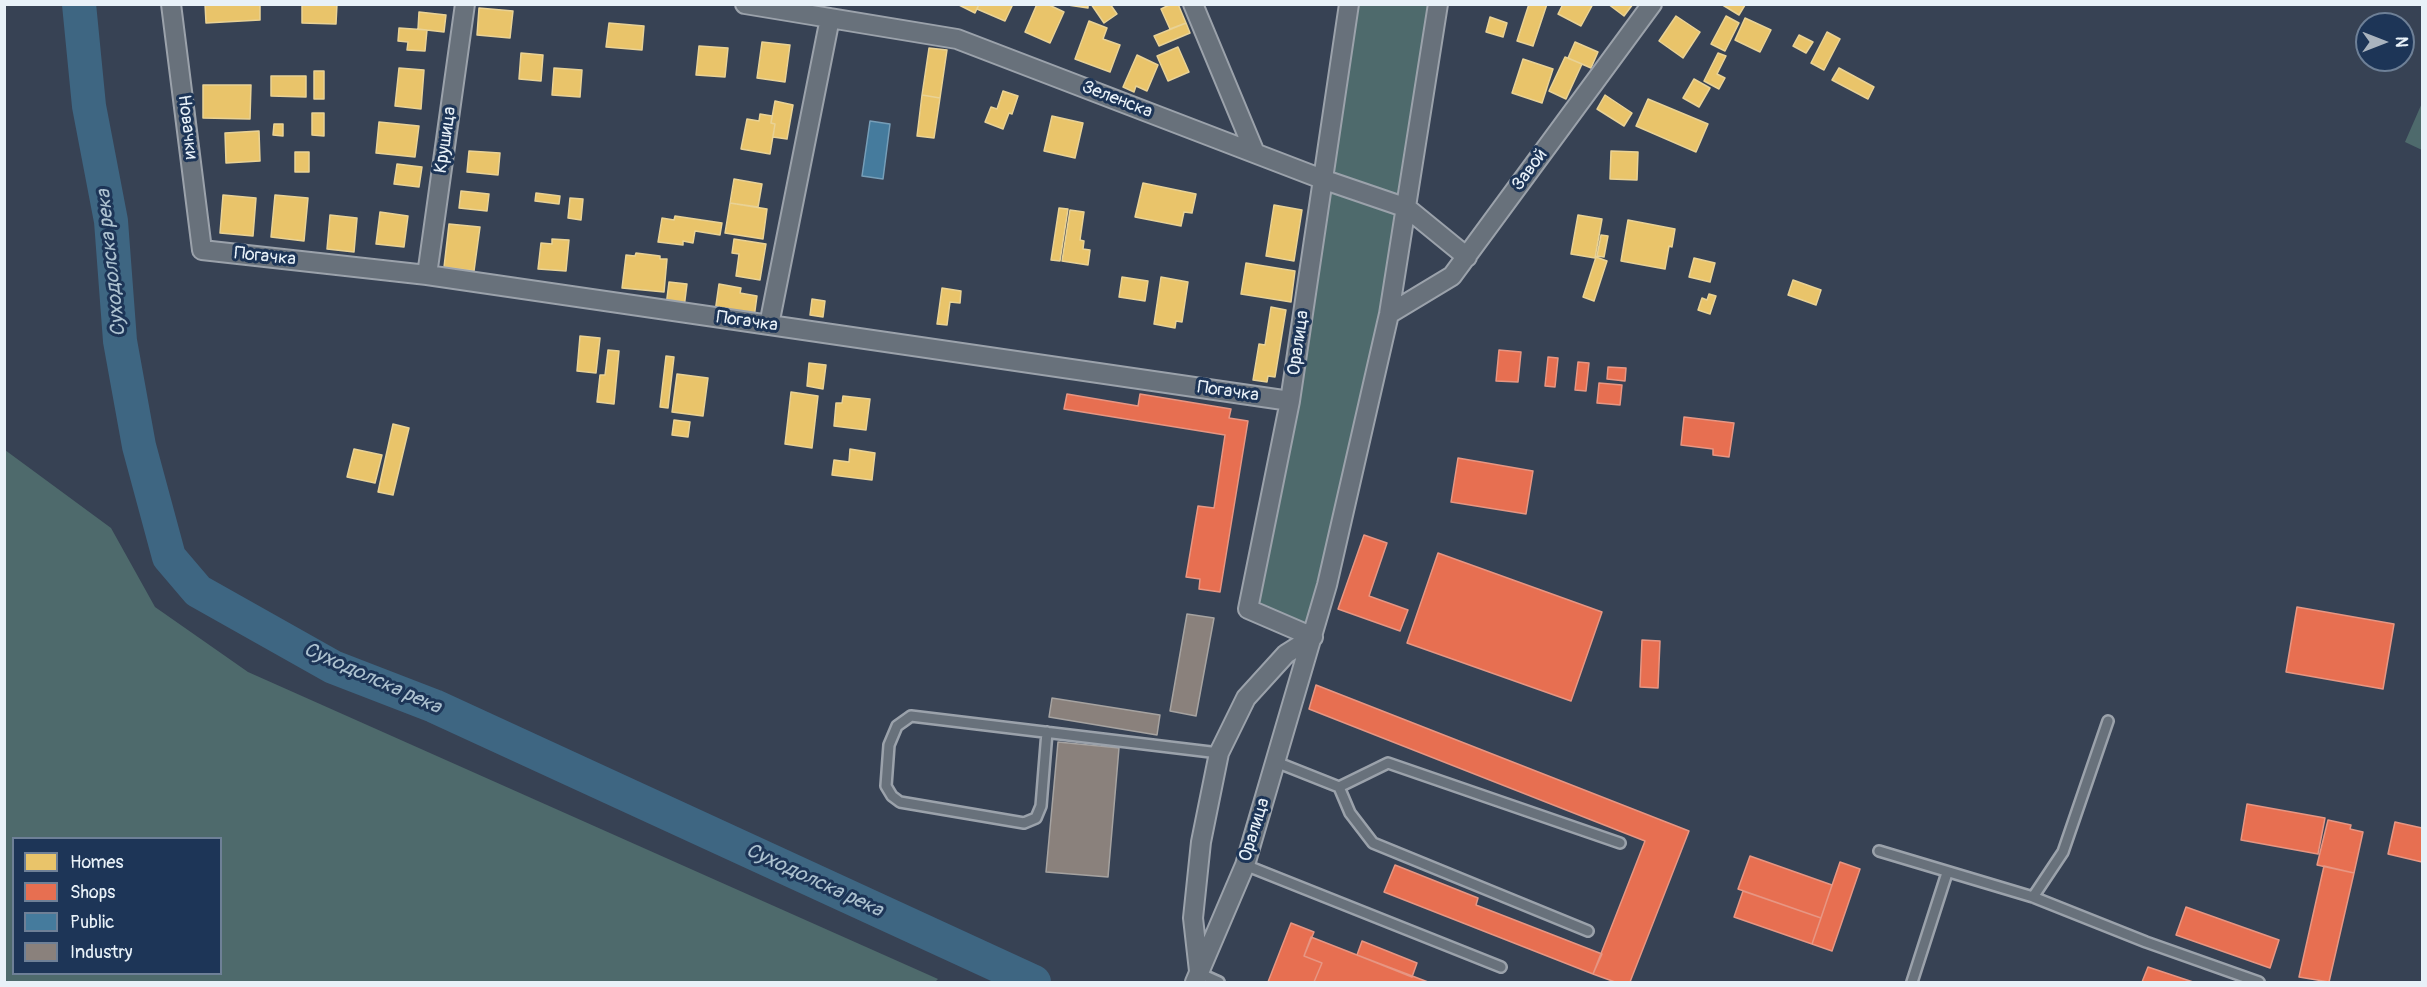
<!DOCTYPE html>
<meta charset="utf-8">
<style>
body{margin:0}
#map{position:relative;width:2427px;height:987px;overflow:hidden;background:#374254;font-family:Pangolin,sans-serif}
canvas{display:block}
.frame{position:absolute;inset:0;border:6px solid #e8f1f8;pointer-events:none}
.legend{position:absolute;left:12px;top:837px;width:210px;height:138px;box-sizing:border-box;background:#1d3557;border:2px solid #6e8097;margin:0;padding:8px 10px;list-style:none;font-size:18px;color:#e8f1f8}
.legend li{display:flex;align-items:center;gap:12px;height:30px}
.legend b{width:30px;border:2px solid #6e8097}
.north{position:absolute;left:2355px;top:12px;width:60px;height:60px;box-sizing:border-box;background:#1d3557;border:2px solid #6e8097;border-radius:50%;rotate:90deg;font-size:16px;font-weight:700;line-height:24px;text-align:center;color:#e8f1f8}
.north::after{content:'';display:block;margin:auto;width:21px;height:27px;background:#aab4bf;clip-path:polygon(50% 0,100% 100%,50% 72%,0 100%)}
</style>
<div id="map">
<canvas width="2427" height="987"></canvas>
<div class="frame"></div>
<ul class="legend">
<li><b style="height:16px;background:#e9c46a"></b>Homes</li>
<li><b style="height:16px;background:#e76f51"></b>Shops</li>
<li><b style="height:16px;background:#457b9d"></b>Public</li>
<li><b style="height:16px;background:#8a817c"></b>Industry</li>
</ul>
<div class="north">N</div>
</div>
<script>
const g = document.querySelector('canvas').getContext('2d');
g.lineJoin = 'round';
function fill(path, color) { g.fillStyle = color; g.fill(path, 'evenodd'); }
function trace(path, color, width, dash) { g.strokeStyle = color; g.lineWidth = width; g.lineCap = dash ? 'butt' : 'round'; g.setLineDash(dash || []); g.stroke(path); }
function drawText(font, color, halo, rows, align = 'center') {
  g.font = font + ' Pangolin,sans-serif'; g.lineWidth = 6; g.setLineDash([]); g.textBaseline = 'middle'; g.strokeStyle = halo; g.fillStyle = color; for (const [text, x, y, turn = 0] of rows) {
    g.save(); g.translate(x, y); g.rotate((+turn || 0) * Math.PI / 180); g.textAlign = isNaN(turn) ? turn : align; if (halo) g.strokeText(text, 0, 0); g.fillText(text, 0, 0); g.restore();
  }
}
fill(new Path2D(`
 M1349,5H1438L1407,208L1313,637L1248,609Z
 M2422,103V150L2405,142Z
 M5,450L111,528L155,607L248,672L938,979L935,982H5ZM14,838H220V974H14Z`), '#4e6a6c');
const homes = new Path2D(`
 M205,4H260V20L206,23Z
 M302,4H337L336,24L302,23Z
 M957,4H979L975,13Z
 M979,4H1013L1005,21L977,9Z
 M1037,4H1047L1064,12L1050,43L1025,32Z
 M1061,4H1088V8Z
 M1091,4H1110L1117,14L1104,23Z
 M1171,4H1178L1186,23L1170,29L1161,9Z
 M1529,4H1547L1533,46L1517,41Z
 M1563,4H1593L1581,26L1558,14Z
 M1608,4H1633L1624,16Z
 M1721,4H1743L1745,5L1739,15Z
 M479,8L513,11L510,38L477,35Z
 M419,12L446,15L444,32L418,29Z
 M1676,16L1700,32L1683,58L1659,41Z
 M1726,16L1739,23L1725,51L1711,44Z
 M1490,17L1507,23L1503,37L1486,32Z
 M1745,18L1771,30L1760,52L1735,40Z
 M1089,21L1107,28L1103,39L1120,45L1110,72L1075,59Z
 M609,23L644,26L642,50L606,47Z
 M1186,23L1190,33L1159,46L1154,36Z
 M399,28L427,30L425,51L407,50L408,42L398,41Z
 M1827,32L1840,39L1824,70L1811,63Z
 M1799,35L1813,42L1806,53L1793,46Z
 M762,42L790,45L785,82L757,78Z
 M1575,42L1598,52L1591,68L1568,58Z
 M699,46L728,48L725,77L696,75Z
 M1178,47L1189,72L1168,81L1157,56Z
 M929,48L947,50L940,98L922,95Z
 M521,53L543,55L541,81L519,79Z
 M1718,53L1726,56L1717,74L1725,78L1719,89L1704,81Z
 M1137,55L1158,65L1147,91L1136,86L1134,92L1123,87Z
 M1565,57L1582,64L1566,99L1549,91Z
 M1523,59L1553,69L1542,103L1512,93Z
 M399,68L424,70L421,109L395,106Z
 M554,68L582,70L580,97L552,95Z
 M1839,68L1874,87L1868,99L1832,80Z
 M314,71H324V99H314Z
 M271,76H306V97L271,96Z
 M1694,79L1710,88L1699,107L1683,98Z
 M203,85H251L250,119L203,118Z
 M1003,91L1018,96L1012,114L1009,113L1003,129L985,122L991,107L997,109Z
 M922,95L940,98L934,138L917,136Z
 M1605,95L1632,113L1624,126L1597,109Z
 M1648,99L1708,124L1696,152L1636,126Z
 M775,101L793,105L787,139L773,137L775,124L771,123Z
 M312,113H324V136L312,135Z
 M760,114L772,116L771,123L775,124L770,154L741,149L747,119L759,121Z
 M1052,116L1083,123L1075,158L1044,151Z
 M379,122L419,126L415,157L376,153Z
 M274,124H283V136L273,135Z
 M259,131L260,161L226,163L225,133Z
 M469,151L500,153L498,175L467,172Z
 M1611,151L1638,152L1637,180L1610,179Z
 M295,152H309V172H295Z
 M397,164L422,167L419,187L394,184Z
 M734,179L762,184L758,207L730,203Z
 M1143,183L1196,194L1192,213L1184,212L1181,226L1135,217Z
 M461,191L489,194L487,211L459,208Z
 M536,193L560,196L559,204L535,201Z
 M223,195L256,198L253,236L220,233Z
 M275,195L308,198L304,241L271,237Z
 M570,198L583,199L581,220L568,218Z
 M730,203L767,209L763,239L725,233Z
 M1274,205L1302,210L1294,261L1266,256Z
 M1059,208L1068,209L1060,261L1051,260Z
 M1070,210L1084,212L1080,240L1084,241L1083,249L1090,250L1088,265L1062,261Z
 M380,212L408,216L404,247L376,244Z
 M330,215L357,218L354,252L327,249Z
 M1578,215L1602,219L1595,258L1571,254Z
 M675,216L722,223L720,235L695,231L693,243L683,241V245L658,242L662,218L674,220Z
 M1628,220L1675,229L1672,247L1669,246L1665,269L1621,261Z
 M449,224L480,227L474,271L444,267Z
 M1601,235L1608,236L1604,257L1597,256Z
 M552,239L569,240L566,271L538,269L541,243L552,244Z
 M734,239L766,244L760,280L736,276L739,254L732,253Z
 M636,253L660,256V259H667L664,292L622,288L626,255L635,256Z
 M1596,257L1607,261L1594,301L1583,297Z
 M1694,258L1715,263L1710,282L1689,277Z
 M1246,263L1295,271L1291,302L1241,294Z
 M1122,277L1148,281L1145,301L1119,297Z
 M1161,277L1188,282L1182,322L1176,321L1175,328L1154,324Z
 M1793,280L1821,290L1816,305L1788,295Z
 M669,282L687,284L684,308L666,306Z
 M719,284L741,288L740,293L757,296L754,318L715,312Z
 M942,288L961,291L960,303L950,302L947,325L937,324Z
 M1709,294L1716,296L1710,314L1698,310L1702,298L1707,300Z
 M812,299L825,301L823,317L810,315Z
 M1271,307L1286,310L1275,377L1268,376L1267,382L1253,380L1259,344L1265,345Z
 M580,336L600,338L596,373L577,371Z
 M608,350L619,351L614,404L597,402L600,375H605Z
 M666,356L674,357L668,408L660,407Z
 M809,363L826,365L823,389L807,386Z
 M677,374L708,378L703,416L672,412Z
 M791,392L818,396L812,448L785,444Z
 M843,396L870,399L866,430L834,426L836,403H842Z
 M674,420L690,422L688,437L672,435Z
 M393,424L409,428L393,495L378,492Z
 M354,449L382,455L375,483L347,477Z
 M850,449L875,453L872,480L832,475L834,460L849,462Z`);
fill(homes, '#e9c46a');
trace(homes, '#e9d295', 1.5);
const shops = new Path2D(`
 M1499,350L1521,352L1518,382L1496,381Z
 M1548,357L1558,358L1555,387L1545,386Z
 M1578,362L1589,363L1586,391L1575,390Z
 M1608,367L1626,368L1625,381L1607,379Z
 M1599,383L1622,385L1620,405L1597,403Z
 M1067,394L1138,406L1140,394L1231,409L1229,418L1248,421L1220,592L1199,589L1200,579L1186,577L1198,506L1214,508L1225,435L1064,409Z
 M1684,417L1734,423L1729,457L1713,455V449L1681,445Z
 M1458,458L1533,471L1526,514L1451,502Z
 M1364,535L1387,543L1369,596L1408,610L1400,631L1338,609Z
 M1438,553L1602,612L1571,701L1407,643Z
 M2297,607L2394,624L2383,689L2286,672Z
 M1642,640L1660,641L1658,688L1640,687Z
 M1316,685L1689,831L1630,982H1615L1593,974L1645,841L1309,709Z
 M2247,804L2325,818L2318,854L2241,840Z
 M2328,820L2351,825L2350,829L2363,832L2354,873L2317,865Z
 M2395,822L2422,828V862L2388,854Z
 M1750,856L1832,885L1821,918L1738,889Z
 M1840,862L1860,869L1832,951L1812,944Z
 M1395,865L1478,898L1476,905L1602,954L1593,974L1384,892Z
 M2324,866L2354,873L2329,982L2299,977Z
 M1743,891L1821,918L1812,944L1734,917Z
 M2186,907L2279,940L2270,968L2176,935Z
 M1291,923L1314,932L1304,956L1322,963L1314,982H1268Z
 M1311,937L1357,955L1428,982H1314L1322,963L1304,956Z
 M1362,941L1417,963L1412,977L1357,955Z
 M2148,967L2193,982H2142Z`);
fill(shops, '#e76f51');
trace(shops, '#e79683', 1.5);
const public = new Path2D(`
 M870,121L890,124L883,179L862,176Z`);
fill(public, '#457b9d');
trace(public, '#769eb8', 1.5);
const industry = new Path2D(`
 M1187,614L1214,618L1196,716L1170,711Z
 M1052,698L1160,715L1157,735L1049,717Z
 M1058,742L1119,748L1108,877L1046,872Z`);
fill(industry, '#8a817c');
trace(industry, '#a6a3a1', 1.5);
trace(new Path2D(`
 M79,4L89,106L111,221L120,341L139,446L169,557L198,591L333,667L434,706L1034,982`), '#3e6682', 34);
const service = new Path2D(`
 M1047,732L1041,806L1036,818L1024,823L900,802L892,796L886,786L889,745L897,726L911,716L1219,753
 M1276,762L1339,787L1350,813L1373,843L1588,931
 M1339,787L1388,763L1620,843
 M1879,851L2033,897L2146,942L2259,982
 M1245,865L1501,967
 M2033,897L2063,852L2108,721
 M1199,973L1219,982
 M1912,982L1947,873`);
const minor = new Path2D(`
 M171,4L202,250L427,275L1290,401
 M745,4L957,39L1322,179L1407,208L1467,257
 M1193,4L1255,153
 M427,275L465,4
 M1389,314L1452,276L1652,4
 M769,325L830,18
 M1313,637L1248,609L1290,401L1349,4
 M1199,971L1193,918L1201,842L1219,753L1246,698L1286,654L1313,637
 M1195,982L1245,865L1327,585L1389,314L1438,4`);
trace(service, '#9ba2ab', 14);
trace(minor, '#9ba2ab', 22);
trace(service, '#68717b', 9);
trace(minor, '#68717b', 18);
drawText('18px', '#e8f1f8', '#1d3557', [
 ["Зеленска",1117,100,21],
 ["Новачки",187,127,83],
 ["Крушица",446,140,-82],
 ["Завой",1530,170,-54],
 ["Погачка",265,257,6],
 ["Погачка",747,322,8],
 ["Оралица",1299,343,-82],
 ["Погачка",1228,392,8],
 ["Оралица",1255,830,-73]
]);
drawText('italic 20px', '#adc2d0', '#1d3557', [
 ["Суходолска река",112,263,-96],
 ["Суходолска река",372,679,24],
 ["Суходолска река",814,881,25]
]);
</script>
